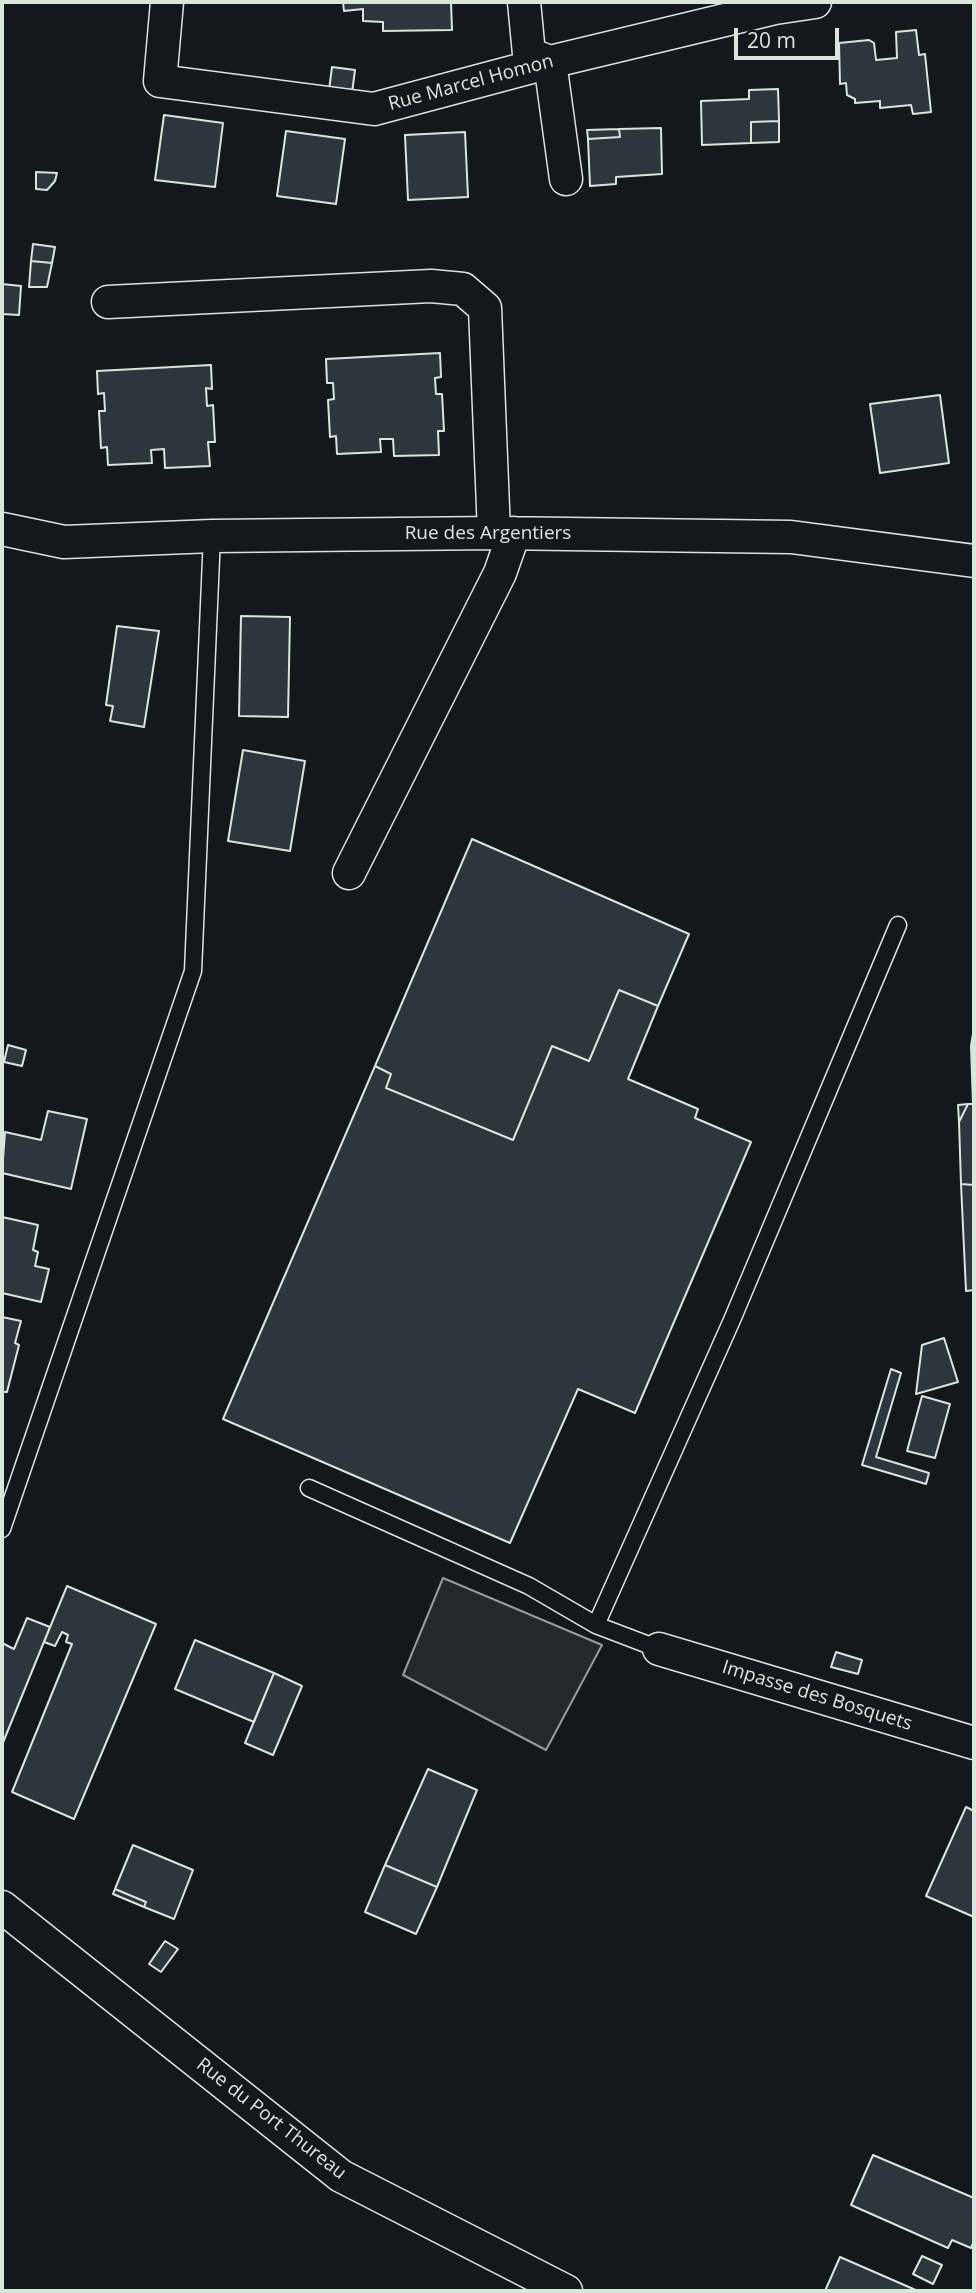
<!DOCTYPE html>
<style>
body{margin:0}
#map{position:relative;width:976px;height:2293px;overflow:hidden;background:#14181c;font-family:"Open Sans",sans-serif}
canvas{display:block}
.frame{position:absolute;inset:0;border:4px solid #d8e6dc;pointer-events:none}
.scale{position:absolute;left:734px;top:28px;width:105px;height:32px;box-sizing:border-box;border:4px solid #d8e6dc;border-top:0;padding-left:9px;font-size:21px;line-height:24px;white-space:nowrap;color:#d8e6dc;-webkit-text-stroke:5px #14181c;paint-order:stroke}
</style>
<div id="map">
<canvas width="976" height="2293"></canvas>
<div class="frame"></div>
<div class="scale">20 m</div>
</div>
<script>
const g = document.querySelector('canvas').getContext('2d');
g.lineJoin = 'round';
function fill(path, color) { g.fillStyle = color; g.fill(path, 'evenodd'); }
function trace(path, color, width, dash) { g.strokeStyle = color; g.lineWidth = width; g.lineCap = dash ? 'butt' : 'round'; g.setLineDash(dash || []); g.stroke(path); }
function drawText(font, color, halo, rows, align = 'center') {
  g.font = font + ' "Open Sans",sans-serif'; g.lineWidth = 5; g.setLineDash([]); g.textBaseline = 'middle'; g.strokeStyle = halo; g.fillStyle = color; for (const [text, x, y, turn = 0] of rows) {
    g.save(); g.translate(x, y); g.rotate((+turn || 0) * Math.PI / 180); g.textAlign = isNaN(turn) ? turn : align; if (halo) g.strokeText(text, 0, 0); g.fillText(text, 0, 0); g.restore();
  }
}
const parking = new Path2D(`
 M443,1578L602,1645L546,1750L403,1675Z`);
fill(parking, '#24282b');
trace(parking, '#939e99', 2);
const building = new Path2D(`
 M343,2H451L452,30L383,31V22L363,21V9L344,11Z
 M916,30L919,55L925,54L931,112L913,114L911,105L880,108V101L855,103V99L847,95L846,83L840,84L839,43L869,40L874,43L876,60L897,58L896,32Z
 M332,67L355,70L352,93L329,90Z
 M778,89L779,121L751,122V143L702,145L701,101L749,99V90Z
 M164,115L223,123L215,187L155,180Z
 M779,121V142L751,143V122Z
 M661,128L662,174L616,177V184L590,186L588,139L620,137L619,129Z
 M619,129L620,137L588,139L587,130Z
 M286,131L345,139L336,204L277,196Z
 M465,132L468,197L408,200L405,135Z
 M36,172L57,173L55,181L47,190L36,189Z
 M33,244L55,247L52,263L31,261Z
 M31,261L52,263L47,287H29Z
 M2,284L21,286L19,315L2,314Z
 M440,353L441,377L435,378L436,394H442L444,431H438L439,455L394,456L393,439H380L381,452L337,454L336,436L330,437L328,400L334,399L333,383H327L326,359Z
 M211,365L212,389L206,388L207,406L213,405L215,442H208L210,466L165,468L164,449L151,450L152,463L108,465L107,447L101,448L99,411H105L104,393L98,394L97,371Z
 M940,395L949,463L880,473L870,404Z
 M241,616L290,617L288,717L239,716Z
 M117,626L159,631L144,727L110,721L113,706L106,705Z
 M243,750L305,761L290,851L228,841Z
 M472,839L689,934L658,1006L619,990L589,1061L552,1046L513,1140L386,1088L391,1074L375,1066Z
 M619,990L658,1006L628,1079L698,1109L695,1118L751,1142L635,1413L578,1389L510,1543L223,1419L375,1066L391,1074L386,1088L513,1140L552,1046L589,1061Z
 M974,1028V1185L961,1184L959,1122L968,1104H973L971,1046Z
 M8,1045L26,1050L22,1066L4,1062Z
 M968,1104L959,1122L958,1105Z
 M48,1111L87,1119L71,1189L2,1173L5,1132L41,1140Z
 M961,1184L974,1185V1290L966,1291Z
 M2,1217L38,1225L33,1250L38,1252L35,1266L49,1269L41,1302L2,1293Z
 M2,1317L21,1321L15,1343L19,1345L7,1392H2Z
 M944,1338L958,1382L916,1394L922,1345Z
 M891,1369L901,1373L876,1457L929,1473L926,1484L862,1465Z
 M922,1396L950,1404L935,1458L907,1451Z
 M67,1586L156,1624L74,1819L12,1792L72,1644L66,1642L68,1635L62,1632L55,1646L44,1642Z
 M27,1618L50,1627L2,1745V1643L14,1649Z
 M195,1640L274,1673L254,1722L175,1689Z
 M836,1652L862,1660L858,1674L831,1667Z
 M274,1673L302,1686L273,1755L245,1743Z
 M428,1769L477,1790L437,1887L385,1865Z
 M966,1807L974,1811V1917L926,1896Z
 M133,1845L193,1870L174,1919L144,1907L146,1902L115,1889Z
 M385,1865L437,1887L416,1934L365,1912Z
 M115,1889L146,1902L144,1907L113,1894Z
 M165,1941L178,1949L161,1972L149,1964Z
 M873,2155L974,2198V2241L971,2248L952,2240L948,2248L851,2205Z
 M922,2256L942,2265L933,2284L913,2274Z
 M840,2257L918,2291H825Z`);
fill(building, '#2c363c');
trace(building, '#d8e6dc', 2);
const service = new Path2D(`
 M309,1488L529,1586L596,1625L659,1649
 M2,1529L193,971L212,536
 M596,1625L732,1320L898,925`);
const minor = new Path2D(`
 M167,2L160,81L374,109L550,62L775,8L815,2
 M524,2L529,54L550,62L566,179
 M108,302L431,286L463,289L485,308L494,533
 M2,529L64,542L212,536L494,533L791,537L974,561
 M349,873L500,573L514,533
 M659,1649L974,1743
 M2,1907L341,2176L566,2291`);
trace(service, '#d8e6dc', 19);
trace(minor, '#d8e6dc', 35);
trace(service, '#14181c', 16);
trace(minor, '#14181c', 32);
drawText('19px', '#d8e6dc', '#14181c', [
 ["Rue Marcel Homon",471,83,-15],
 ["Rue des Argentiers",488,534],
 ["Impasse des Bosquets",817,1696,17],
 ["Rue du Port Thureau",271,2119,38]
]);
</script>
